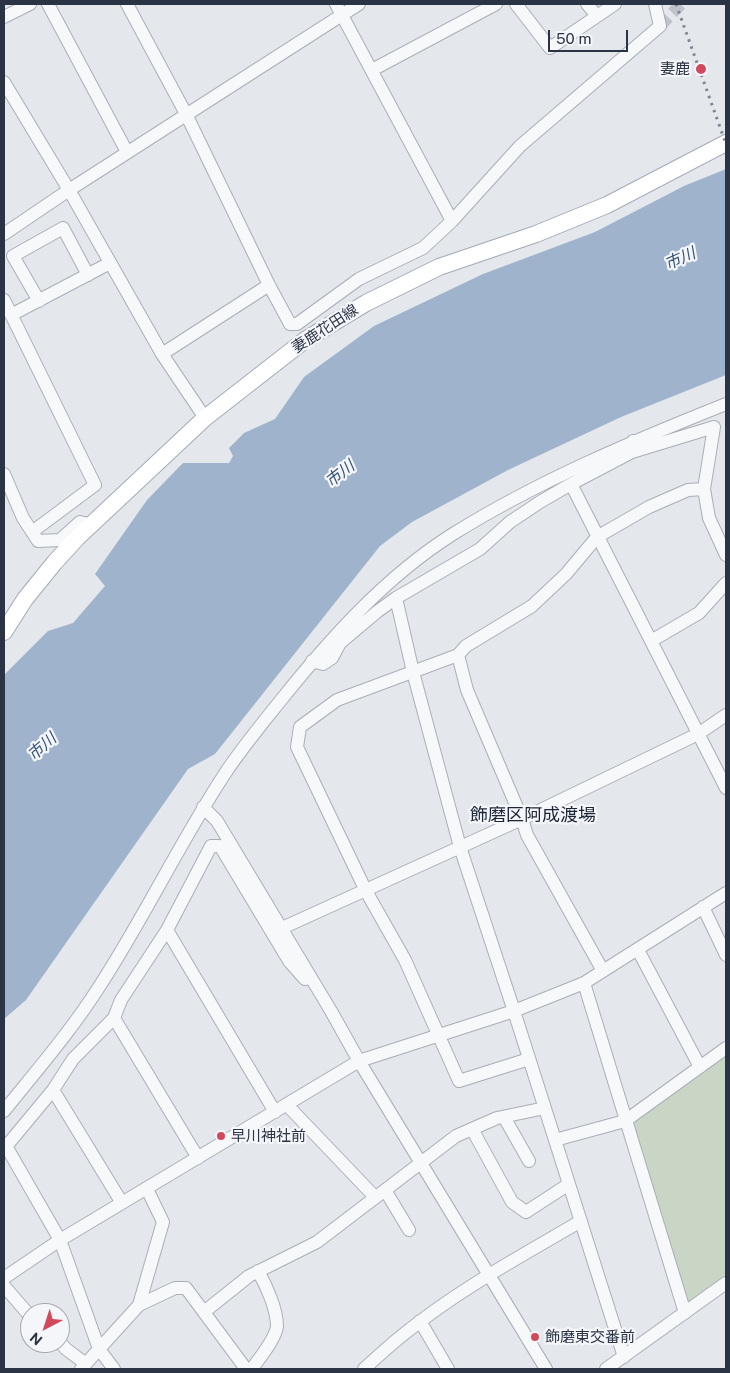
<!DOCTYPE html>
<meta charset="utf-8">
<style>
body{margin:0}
#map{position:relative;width:730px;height:1373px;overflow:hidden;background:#e4e7ec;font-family:"Public Sans",sans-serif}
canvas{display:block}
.frame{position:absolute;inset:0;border:5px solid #2b3445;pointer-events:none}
.north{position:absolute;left:20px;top:1303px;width:50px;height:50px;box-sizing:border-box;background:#f4f6f9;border:1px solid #a4a8b1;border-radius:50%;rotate:220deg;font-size:14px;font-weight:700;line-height:20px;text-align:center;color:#2b3445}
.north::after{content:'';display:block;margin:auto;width:18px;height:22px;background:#d1495b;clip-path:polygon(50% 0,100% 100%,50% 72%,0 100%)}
.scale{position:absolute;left:548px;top:30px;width:80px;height:22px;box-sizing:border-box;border:2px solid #2b3445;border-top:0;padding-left:6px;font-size:15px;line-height:18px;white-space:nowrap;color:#2b3445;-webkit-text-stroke:4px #f4f6f9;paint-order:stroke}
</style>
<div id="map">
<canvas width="730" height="1373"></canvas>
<div class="frame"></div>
<div class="north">N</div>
<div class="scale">50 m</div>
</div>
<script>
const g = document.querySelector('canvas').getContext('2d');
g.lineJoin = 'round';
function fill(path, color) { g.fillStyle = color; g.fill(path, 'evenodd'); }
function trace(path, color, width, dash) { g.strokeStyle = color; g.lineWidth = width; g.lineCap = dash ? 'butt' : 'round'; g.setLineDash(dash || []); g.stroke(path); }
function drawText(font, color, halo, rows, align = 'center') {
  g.font = font + ' "Public Sans","Noto Sans JP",sans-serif'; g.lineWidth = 4.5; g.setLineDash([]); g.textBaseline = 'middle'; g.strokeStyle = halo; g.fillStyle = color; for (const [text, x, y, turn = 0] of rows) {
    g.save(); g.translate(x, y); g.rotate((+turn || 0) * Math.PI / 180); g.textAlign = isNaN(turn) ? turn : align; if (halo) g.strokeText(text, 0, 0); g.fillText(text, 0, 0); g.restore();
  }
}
fill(new Path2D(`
 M726,1053V1279L692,1304L686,1300L633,1126L637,1119Z`), '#c9d6c5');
fill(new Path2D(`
 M726,169V375L621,417L508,470L412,522L380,546L215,754L188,769L26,1000L4,1019V675L48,631L73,623L105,586L95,574L147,500L183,463H229L233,456L229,448L244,433L275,419L304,377L374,326L483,274L595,232L684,186Z`), '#9fb4cc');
trace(new Path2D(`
 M660,26L681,4`), '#bfc3cb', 12, [12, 6]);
const minor = new Path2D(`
 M48,4L127,152
 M127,4L186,114L269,285L290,324H297L359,279L423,248L452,221L520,146L660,26L655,4
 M336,4L452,221
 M516,4L550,48L615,4
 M587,4L597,16
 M4,17L30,4
 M372,70L496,4
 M4,82L69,190L162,354L205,418
 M4,234L69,190L359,4
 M4,300L95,485L32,532
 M39,301L13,256L63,228L88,275
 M11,315L110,263
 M162,354L269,285
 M632,452L714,427L704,489L709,518L726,555
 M4,474L23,518L38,541L60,540L80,522L93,525
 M571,484L726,788
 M396,598L413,672L460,847L514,1011L624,1357
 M651,641L699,613L726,583
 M458,655L467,690L522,819L527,835L603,971
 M312,661L323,664L332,658L340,643L378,611L396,598L480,549L510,522L540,502L571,484L632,452L633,441
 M203,807L217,821L331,1011L359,1061L546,1369
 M703,907L726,955
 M282,928L522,819L698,734L726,715
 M167,930L275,1112
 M638,950L700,1067
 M584,983L685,1313
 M114,1018L198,1158
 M529,1059L459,1081L405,960L366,891L297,747L300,727L337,700L458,655L466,646L532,606L566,574L597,537L649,507L688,490L704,489
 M53,1090L122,1203
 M287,1105L375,1197
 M4,1111C37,1070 71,1031 99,987C144,918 179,844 224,775C241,749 261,725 281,700C330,639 385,577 453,534C538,481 633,441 726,404
 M504,1117L529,1161
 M472,1129L512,1202L526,1212L569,1184
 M555,1140L625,1121L726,1048
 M6,1146L60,1240L99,1349L114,1369
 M4,1149L53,1090L73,1059L114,1018L121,1000L167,930L211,846H220L289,961L305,979
 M385,1190L409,1230
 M4,1278L60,1240L359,1061L514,1011L584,983L726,893
 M4,1286L30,1316
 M139,1305L175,1288H186L246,1369
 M204,1312L249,1276L317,1242L456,1136L497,1118L545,1108
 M420,1321L448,1369
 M60,1342L66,1349L86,1364
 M254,1366C261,1356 276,1338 277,1326C277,1309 266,1285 258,1271
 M81,1369L139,1305L163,1222L147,1189
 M364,1369C377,1357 390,1345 404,1334C458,1290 521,1256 581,1221
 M606,1369L726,1283`);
const major = new Path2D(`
 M4,632L25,599L55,562L77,538L205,418L305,340L366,303L439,267L536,234L607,205L726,143`);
trace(minor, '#a9aeb7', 14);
trace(major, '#a3abb8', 18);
trace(minor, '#f7f8fa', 12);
trace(major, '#fff', 16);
trace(new Path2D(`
 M676,4L726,144`), '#7d8696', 3, [2.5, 5]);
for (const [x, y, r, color] of [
 [701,69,6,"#d1495b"],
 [221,1136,5,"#d1495b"],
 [535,1337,5,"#d1495b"]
]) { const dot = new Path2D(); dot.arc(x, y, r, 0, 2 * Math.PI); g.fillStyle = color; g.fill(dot); trace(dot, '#f4f6f9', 2); }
drawText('15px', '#2b3445', '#f4f6f9', [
 ["妻鹿",690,69,"right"],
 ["早川神社前",231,1136],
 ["飾磨東交番前",545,1337]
], 'left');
drawText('15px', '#2b3445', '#f4f6f9', [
 ["妻鹿花田線",325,329,-33]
]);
drawText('italic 16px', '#34527a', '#f4f6f9', [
 ["市川",680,259,-24],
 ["市川",340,474,-38],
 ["市川",42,747,-41]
]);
drawText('18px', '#1d2536', '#f4f6f9', [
 ["飾磨区阿成渡場",533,815]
]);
</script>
